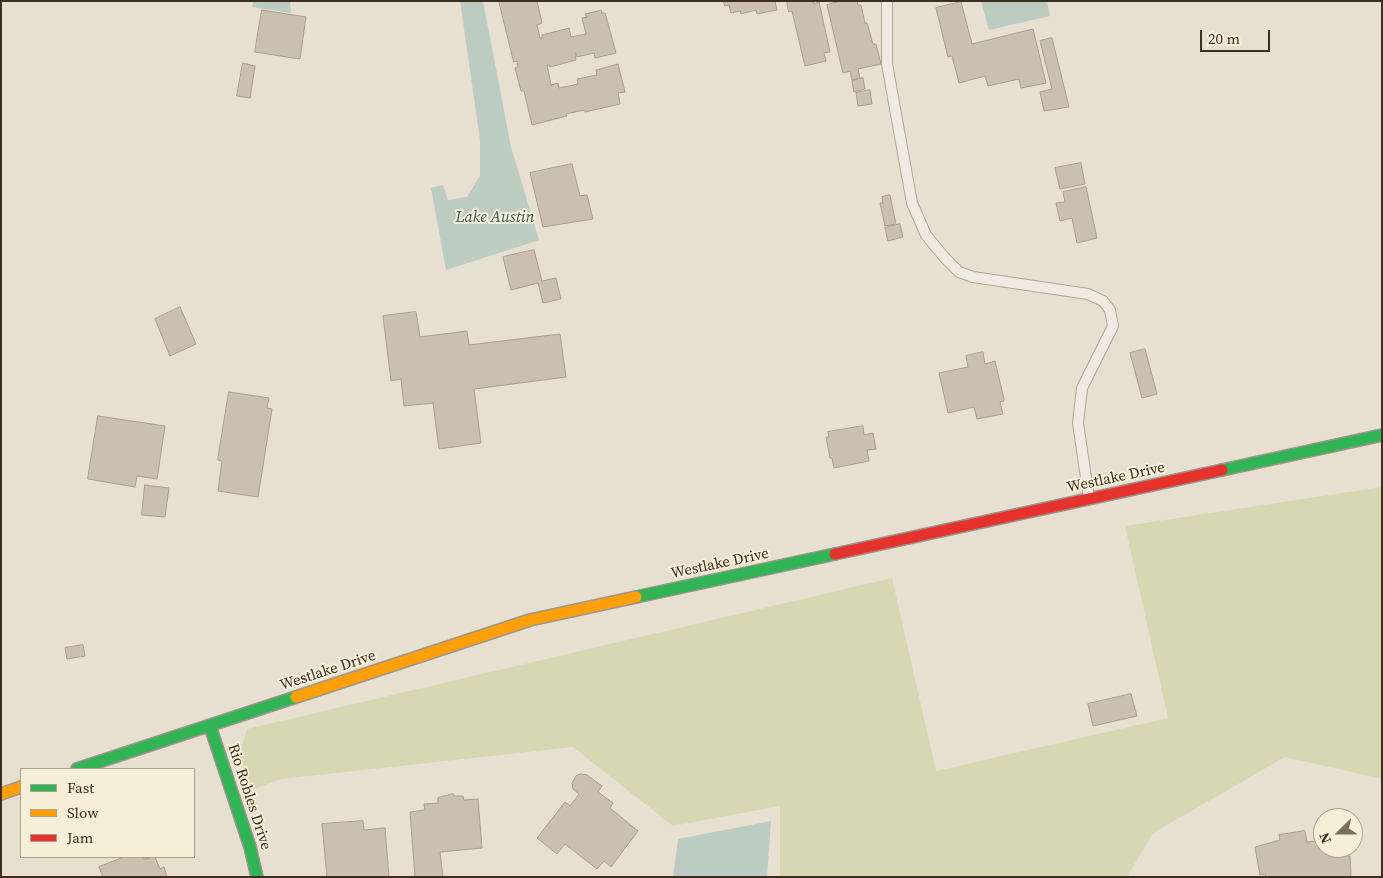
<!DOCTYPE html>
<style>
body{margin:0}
#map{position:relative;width:1383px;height:878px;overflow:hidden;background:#e7e0d1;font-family:"Source Serif 4",serif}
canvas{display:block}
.frame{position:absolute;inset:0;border:2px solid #3d2e20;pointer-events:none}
.legend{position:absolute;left:20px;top:768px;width:175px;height:90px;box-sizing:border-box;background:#f7eed8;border:1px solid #ada18e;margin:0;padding:6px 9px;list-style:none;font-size:15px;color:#3d2e20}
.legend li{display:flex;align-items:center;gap:10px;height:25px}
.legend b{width:25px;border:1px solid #ada18e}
.north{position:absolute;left:1313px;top:808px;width:50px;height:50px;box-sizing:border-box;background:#f7eed8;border:1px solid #ada18e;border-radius:50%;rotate:248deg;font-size:14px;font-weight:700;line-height:20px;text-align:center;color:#3d2e20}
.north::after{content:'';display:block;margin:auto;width:18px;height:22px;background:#786c5e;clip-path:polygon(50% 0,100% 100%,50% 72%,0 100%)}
.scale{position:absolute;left:1200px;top:30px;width:70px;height:22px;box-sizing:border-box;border:2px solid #3d2e20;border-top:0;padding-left:6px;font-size:15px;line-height:18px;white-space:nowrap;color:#3d2e20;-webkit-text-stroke:4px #f7eed8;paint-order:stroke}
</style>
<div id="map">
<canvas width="1383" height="878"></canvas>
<div class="frame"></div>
<ul class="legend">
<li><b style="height:6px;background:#30b455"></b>Fast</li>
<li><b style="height:6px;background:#ff9f0a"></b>Slow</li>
<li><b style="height:6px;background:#e5322d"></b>Jam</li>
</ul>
<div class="north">N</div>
<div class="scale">20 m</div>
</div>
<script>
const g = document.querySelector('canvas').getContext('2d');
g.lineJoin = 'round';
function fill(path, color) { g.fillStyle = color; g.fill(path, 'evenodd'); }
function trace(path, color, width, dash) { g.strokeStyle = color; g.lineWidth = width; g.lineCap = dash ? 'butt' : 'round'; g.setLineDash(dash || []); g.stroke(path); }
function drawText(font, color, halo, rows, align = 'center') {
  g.font = font + ' "Source Serif 4",serif'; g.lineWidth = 4; g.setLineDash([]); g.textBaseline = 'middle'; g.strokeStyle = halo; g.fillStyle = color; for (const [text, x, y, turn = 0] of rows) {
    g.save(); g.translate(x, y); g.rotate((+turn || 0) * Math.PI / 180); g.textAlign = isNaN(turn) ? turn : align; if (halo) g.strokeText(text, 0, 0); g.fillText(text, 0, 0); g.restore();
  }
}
fill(new Path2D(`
 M1382,487V779L1285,757L1153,833L1127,877H780V806L673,826L573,747L281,779L249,791L240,753L247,729L892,578L936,771L1168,718L1125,526Z`), '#d6d7b3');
fill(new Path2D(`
 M253,1H290L291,13L252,7Z
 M460,1H483L511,147L539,240L446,270L431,188L443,185L448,200L467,197L480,176V140Z
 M981,1H1047L1050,16L989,30Z
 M771,821L767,877H673L678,839Z`), '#bcccc2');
const building = new Path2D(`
 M499,1H537L542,23L537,25L540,38H542V35L569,28L571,37L586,34L582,18L587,17L585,14L601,10L602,13H605L616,53L595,58L594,53L577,57L576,53H575L576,60L550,67L549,65H547L551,85L558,83L559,88L578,84L577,79L597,75L596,70L618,64L625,92L618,93L620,104L585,112L584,110L566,114L567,116L532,125L524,91H521L515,68L518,67L517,61L514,62Z
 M724,1H775L777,10L757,14L756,10L741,14L740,11L731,13L729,5L725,6Z
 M787,1H813L814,4L819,2L830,52L824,53L826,61L805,66L792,11L789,12Z
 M841,1H857L858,5H861L865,23H867L873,44H876L881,64L858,69L860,78L852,80L850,71L843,73L827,5Z
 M961,2L972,44L1033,29L1046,83L1021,88L1019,79L988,86L985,76L959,83L952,56L948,57L936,8Z
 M262,10L306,17L300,59L255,52Z
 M1052,38L1069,107L1044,111L1040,92L1052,89L1040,41Z
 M243,63L255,66L250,98L237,96Z
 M863,78L865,89L854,92L852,81Z
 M870,90L872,104L858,106L856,93Z
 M1081,163L1085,184L1060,189L1055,168Z
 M572,164L580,196L587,195L593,219L543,227L530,173Z
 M1086,187L1097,238L1077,243L1072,218L1060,221L1056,203L1065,202L1063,192Z
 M890,195L896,224L885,226L880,203H883L882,197Z
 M900,224L903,237L888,241L885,228Z
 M534,250L542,281L556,278L561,299L543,303L538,283L511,290L503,257Z
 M180,307L196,344L170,356L155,319Z
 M416,312L420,337L467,331L469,345L560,334L566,377L474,389L481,443L439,449L433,403L404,406L401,379L391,381L383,316Z
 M1145,349L1157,394L1142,398L1130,353Z
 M983,352L985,364L995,361L1004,399V401L1000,402L1003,414L977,419L974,407L948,413L939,373L968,367L966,356Z
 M229,392L269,398L267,408L272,409L258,497L218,491L222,461L218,460Z
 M98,416L165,426L157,479L137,476L135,487L88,479Z
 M863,426L864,435L873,433L876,449L867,450L869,461L834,468L832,458H830L826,437H829L828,432Z
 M145,485L169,488L165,517L142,515Z
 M83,645L85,656L67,659L65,648Z
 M1131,694L1137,716L1093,726L1088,704Z
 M581,774L587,775L602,786L598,792L613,803L610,808L638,831L611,867L604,861L597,869L565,844L557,854L537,838L565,802L570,806L579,794L573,789L572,783L576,776Z
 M453,794L454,796H463L464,800L478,799L482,848L440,852L443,877H415L410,812L425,810L424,804L438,803V798Z
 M363,821L364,830L385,828L389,877H327L322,824Z
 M1305,831L1307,842L1323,840V848H1347L1348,856H1350L1351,877H1266L1265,874L1260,875L1255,847L1280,840L1279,835Z
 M124,857H143L144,859L155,857L160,869L164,867L167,877H103L99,867Z`);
fill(building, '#cbbfb2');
trace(building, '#a89c90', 1);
const lane = new Path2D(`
 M887,1V64L912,203L926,235L945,258L959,272L973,277L1088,294L1103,301L1110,310L1113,326L1082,388L1078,423L1089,498`);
const fast = new Path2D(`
 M1222,470L1382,435
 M636,597L835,554
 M210,726L250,847L257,877
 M77,769L296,697`);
const slow = new Path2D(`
 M296,697L530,620L636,597
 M1,794L21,787`);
const jam = new Path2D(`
 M835,554L1222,470`);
trace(lane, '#ada599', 12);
trace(fast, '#9c958a', 14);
trace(slow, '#9c958a', 14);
trace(jam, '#9c958a', 14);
trace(lane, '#efebe3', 10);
trace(fast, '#30b455', 11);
trace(slow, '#ff9f0a', 11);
trace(jam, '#e5322d', 11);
drawText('15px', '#3d2e20', '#f7eed8', [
 ["Westlake Drive",1116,478,-12],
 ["Westlake Drive",720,564,-12],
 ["Westlake Drive",328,671,-18],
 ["Rio Robles Drive",249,797,72]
]);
drawText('italic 16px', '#2f5d5a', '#f7eed8', [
 ["Lake Austin",495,218]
]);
</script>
